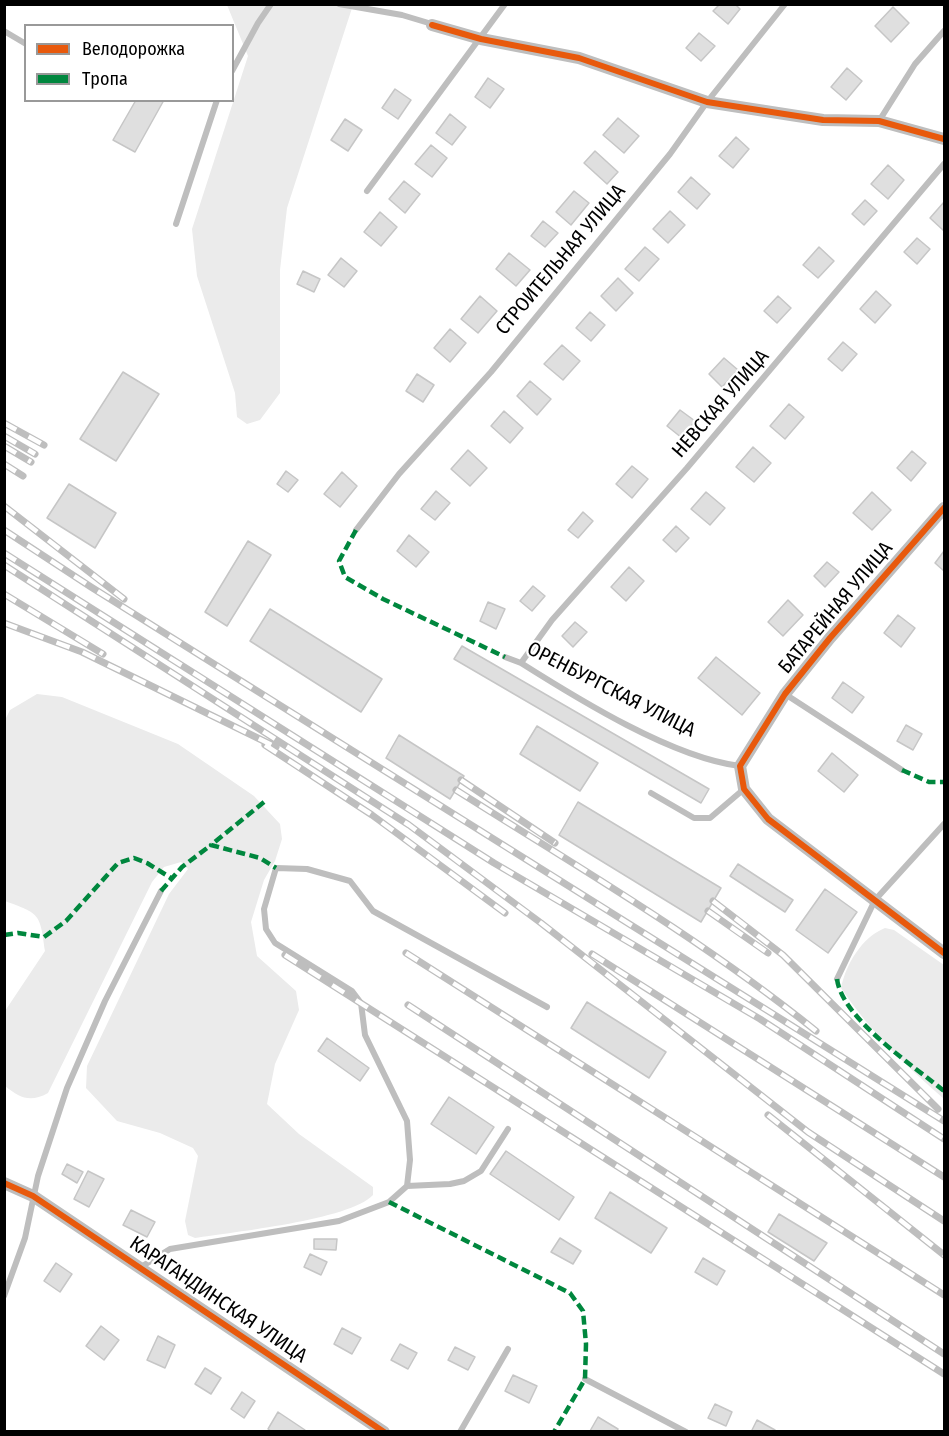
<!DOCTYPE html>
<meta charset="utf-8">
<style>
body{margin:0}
#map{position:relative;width:949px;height:1436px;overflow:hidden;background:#fff;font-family:"Fira Sans Condensed",sans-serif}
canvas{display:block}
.frame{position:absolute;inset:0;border:6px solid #000;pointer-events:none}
.legend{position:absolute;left:24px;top:24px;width:210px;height:78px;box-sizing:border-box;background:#fff;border:2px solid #999;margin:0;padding:8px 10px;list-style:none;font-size:18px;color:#000}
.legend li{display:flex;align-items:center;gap:12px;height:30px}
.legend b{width:30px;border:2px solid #999}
</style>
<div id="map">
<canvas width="949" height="1436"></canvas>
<div class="frame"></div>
<ul class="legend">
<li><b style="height:8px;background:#e8590c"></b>Велодорожка</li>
<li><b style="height:8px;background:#00873e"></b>Тропа</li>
</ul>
</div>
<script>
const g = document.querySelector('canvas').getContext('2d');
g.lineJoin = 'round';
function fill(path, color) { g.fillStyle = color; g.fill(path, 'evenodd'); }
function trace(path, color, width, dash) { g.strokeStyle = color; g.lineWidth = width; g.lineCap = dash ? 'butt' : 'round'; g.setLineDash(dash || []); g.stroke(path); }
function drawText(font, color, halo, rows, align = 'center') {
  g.font = font + ' "Fira Sans Condensed",sans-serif'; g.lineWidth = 4.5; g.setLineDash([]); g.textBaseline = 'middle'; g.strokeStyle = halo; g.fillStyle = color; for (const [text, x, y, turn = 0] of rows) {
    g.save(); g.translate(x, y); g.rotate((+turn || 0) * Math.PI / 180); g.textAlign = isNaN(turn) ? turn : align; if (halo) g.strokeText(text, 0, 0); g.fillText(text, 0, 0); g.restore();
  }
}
fill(new Path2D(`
 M227,5H353L287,208L280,270V393L260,420L247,424L237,417L235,393L197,276L192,229L248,56Z
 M37,694L62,697L178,744L254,796L280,824L282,839L275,861L264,880L251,922L257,956L296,991L299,1010L275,1064L267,1104L299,1134L373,1187V1195C350,1220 232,1232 195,1238L188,1235L185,1221L198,1156L193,1148L160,1133L117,1121L86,1088L87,1066L169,894L188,869L181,862L164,867L152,882L48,1093C30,1103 20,1098 5,1086V1011L45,951C40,913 40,914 5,901V720L10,710Z
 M885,928L894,930L944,965V1099C906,1066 869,1030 841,988C846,964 862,937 885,928Z`), '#ebebeb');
const building = new Path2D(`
 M720,4H735L740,9L728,24L713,11Z
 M893,7L909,23L891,42L875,26Z
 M699,33L715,46L701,61L686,48Z
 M847,68L862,81L846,100L831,87Z
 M488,78L504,89L490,108L475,97Z
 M395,89L411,100L398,119L382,108Z
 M136,100H164L135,152L113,140Z
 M450,114L466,127L452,145L436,133Z
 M618,118L639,136L624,153L603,135Z
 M345,119L362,130L348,151L331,140Z
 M736,137L749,149L733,168L719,156Z
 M431,145L447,158L432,177L415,164Z
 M595,151L618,172L607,184L584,163Z
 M888,165L904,180L888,199L871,184Z
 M691,177L710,194L697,209L678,192Z
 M404,181L420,194L405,213L389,199Z
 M574,191L589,203L571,225L556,212Z
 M865,200L877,211L864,225L852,214Z
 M944,202V231L930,218Z
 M670,211L685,225L668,243L653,229Z
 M380,212L397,227L381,246L364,232Z
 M543,221L558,233L545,247L531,236Z
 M917,238L930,249L917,264L904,252Z
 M645,247L659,259L639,281L625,269Z
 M819,247L834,261L818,278L803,265Z
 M509,253L530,270L516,286L496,269Z
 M341,258L357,271L344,287L328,275Z
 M303,271L320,279L314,292L297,284Z
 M618,278L633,293L616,311L601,296Z
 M876,291L891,305L875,323L860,309Z
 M480,296L497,311L478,333L461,319Z
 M778,296L791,308L777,323L764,311Z
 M590,312L605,325L591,341L576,328Z
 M450,329L466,343L450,362L434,348Z
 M843,342L857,354L842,371L828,359Z
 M562,345L580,361L563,380L544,364Z
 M724,358L738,370L722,387L709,374Z
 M123,372L159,394L116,461L80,439Z
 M417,374L434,385L423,402L406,391Z
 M530,381L551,399L537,415L517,396Z
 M789,404L804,417L785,439L770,426Z
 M680,410L695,421L682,438L667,426Z
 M504,411L523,428L510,443L491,426Z
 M753,447L771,463L754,482L736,467Z
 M468,450L487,468L470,486L451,469Z
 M912,451L926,463L911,481L897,468Z
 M632,466L648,479L632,498L616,484Z
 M286,471L298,480L288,492L277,484Z
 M342,472L357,486L340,507L324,494Z
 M69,484L116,513L95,548L47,518Z
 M436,491L450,503L435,520L421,509Z
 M706,492L725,508L710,525L691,509Z
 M872,492L891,510L872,530L853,513Z
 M583,512L593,521L578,538L568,530Z
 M676,526L689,538L676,552L663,540Z
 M409,535L429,552L416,567L397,551Z
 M248,541L271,555L227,626L205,612Z
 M944,551V571L935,563Z
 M827,562L839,572L825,587L814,576Z
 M629,567L644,581L626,601L611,587Z
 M533,586L545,596L532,611L520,601Z
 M788,600L803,615L783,636L768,622Z
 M488,602L505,609L496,629L480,621Z
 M270,609L382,679L361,712L250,641Z
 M898,615L915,628L901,647L884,633Z
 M575,622L587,632L573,647L562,636Z
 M462,646L709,789L701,803L454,659Z
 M716,657L760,693L742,715L698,678Z
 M843,682L864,697L852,713L832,698Z
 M906,725L922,734L913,750L897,741Z
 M537,726L598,763L580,791L520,754Z
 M399,735L464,776L450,799L386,758Z
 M832,753L858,775L844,792L818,771Z
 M578,802L721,888L701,922L559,835Z
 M738,864L793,900L785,912L730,876Z
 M825,889L857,912L828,953L796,930Z
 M587,1002L666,1052L649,1078L571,1028Z
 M327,1038L369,1068L360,1081L318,1051Z
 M449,1097L494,1127L476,1154L431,1124Z
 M506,1151L574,1197L559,1220L490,1174Z
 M67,1164L83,1172L77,1183L62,1174Z
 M88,1171L104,1179L89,1207L74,1199Z
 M610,1192L667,1228L651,1253L595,1218Z
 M131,1210L155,1222L147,1237L123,1225Z
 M779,1214L827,1243L814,1261L768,1232Z
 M560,1238L581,1251L573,1264L551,1252Z
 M314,1239H337L336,1250L314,1249Z
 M310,1254L327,1262L321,1275L304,1267Z
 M703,1258L725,1271L717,1285L695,1272Z
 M56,1263L72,1274L60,1292L44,1281Z
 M101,1326L119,1340L104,1360L86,1346Z
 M342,1328L361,1338L352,1354L334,1344Z
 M158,1336L175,1345L165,1368L147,1360Z
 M400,1344L417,1353L408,1369L391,1360Z
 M455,1347L475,1357L468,1370L448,1360Z
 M205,1368L221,1378L211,1394L195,1384Z
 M513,1375L537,1386L529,1403L505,1391Z
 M242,1392L255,1401L244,1418L231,1409Z
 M715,1404L732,1412L726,1426L708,1418Z
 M278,1412L305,1430L304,1432H272L268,1429Z
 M598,1417L618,1429L617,1432L590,1431Z
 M757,1420L775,1430V1432H751Z`);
fill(building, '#dfdfdf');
trace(building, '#c6c6c6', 1.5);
trace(new Path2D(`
 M339,4L402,15L432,24
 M4,31L26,44
 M232,71L258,23L271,4
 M879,121L915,64L944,31
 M367,191L505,4
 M176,224L217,100
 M356,530L399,474L491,372L670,154L707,102L785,4
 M505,657L521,663C578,699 673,758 740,766
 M521,663L552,620L687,468L944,164
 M785,694L902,770
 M651,793L694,818H710L744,789
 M837,979L875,900L944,824
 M407,1186L410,1160L407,1121L365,1035L361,1003L352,991L275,943L266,929L264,909L276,868L307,869L350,881L373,911L547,1007
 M141,1267L170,1249L339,1221L389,1202L407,1186L450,1184L464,1181L481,1171L508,1129
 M4,1296L25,1238L38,1176L67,1088L105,1001L161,891
 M585,1379L686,1432
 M460,1432L508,1349`), '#bebebe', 6);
trace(new Path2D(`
 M432,25L481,39L579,58L707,102L823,120L879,121L944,139
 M944,508L830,638L785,694L740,766L744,789L768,819L944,953
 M4,1183L33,1196L384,1432`), '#bebebe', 12);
const rail = new Path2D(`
 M4,423L44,445
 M4,436L35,454
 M4,446L31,462
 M4,464L23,476
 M4,506L124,599
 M4,530L91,587L944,1121
 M4,553L494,863L760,1019L944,1139
 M4,565L409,825L541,923L808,1132L944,1221
 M4,594L103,654
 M4,623L82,652L276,747
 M265,745L372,815L505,913
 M461,780L555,843
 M456,790C578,867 703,940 816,1031
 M713,901L783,955L938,1109
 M708,911L768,953
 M406,953L944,1295
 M592,954L944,1177
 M285,955L944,1374
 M408,1005L944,1354
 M768,1115L944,1255`);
trace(rail, '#bebebe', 7);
trace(rail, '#fff', 4.5, [14]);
trace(new Path2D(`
 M356,530L339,561L345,577L383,599L505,657
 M902,770L929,782H944
 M264,802L211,845L260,858L276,868
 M161,891L182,867L211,845
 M4,935L18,933L44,937L66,921L118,863L134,858L147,863L171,878
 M837,979C842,1019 914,1066 944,1091
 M389,1202L570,1293L583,1311L586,1344L585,1379L554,1432`), '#00873e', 4.5, [9, 4.5]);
trace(new Path2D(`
 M432,25L481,39L579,58L707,102L823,120L879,121L944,139
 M944,508L830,638L785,694L740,766L744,789L768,819L944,953
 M4,1183L33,1196L384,1432`), '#e8590c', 6);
drawText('20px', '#000', '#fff', [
 ["СТРОИТЕЛЬНАЯ УЛИЦА",561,260,-50],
 ["НЕВСКАЯ УЛИЦА",721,404,-49],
 ["БАТАРЕЙНАЯ УЛИЦА",836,608,-50],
 ["ОРЕНБУРГСКАЯ УЛИЦА",611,690,27],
 ["КАРАГАНДИНСКАЯ УЛИЦА",218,1300,34]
]);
</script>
